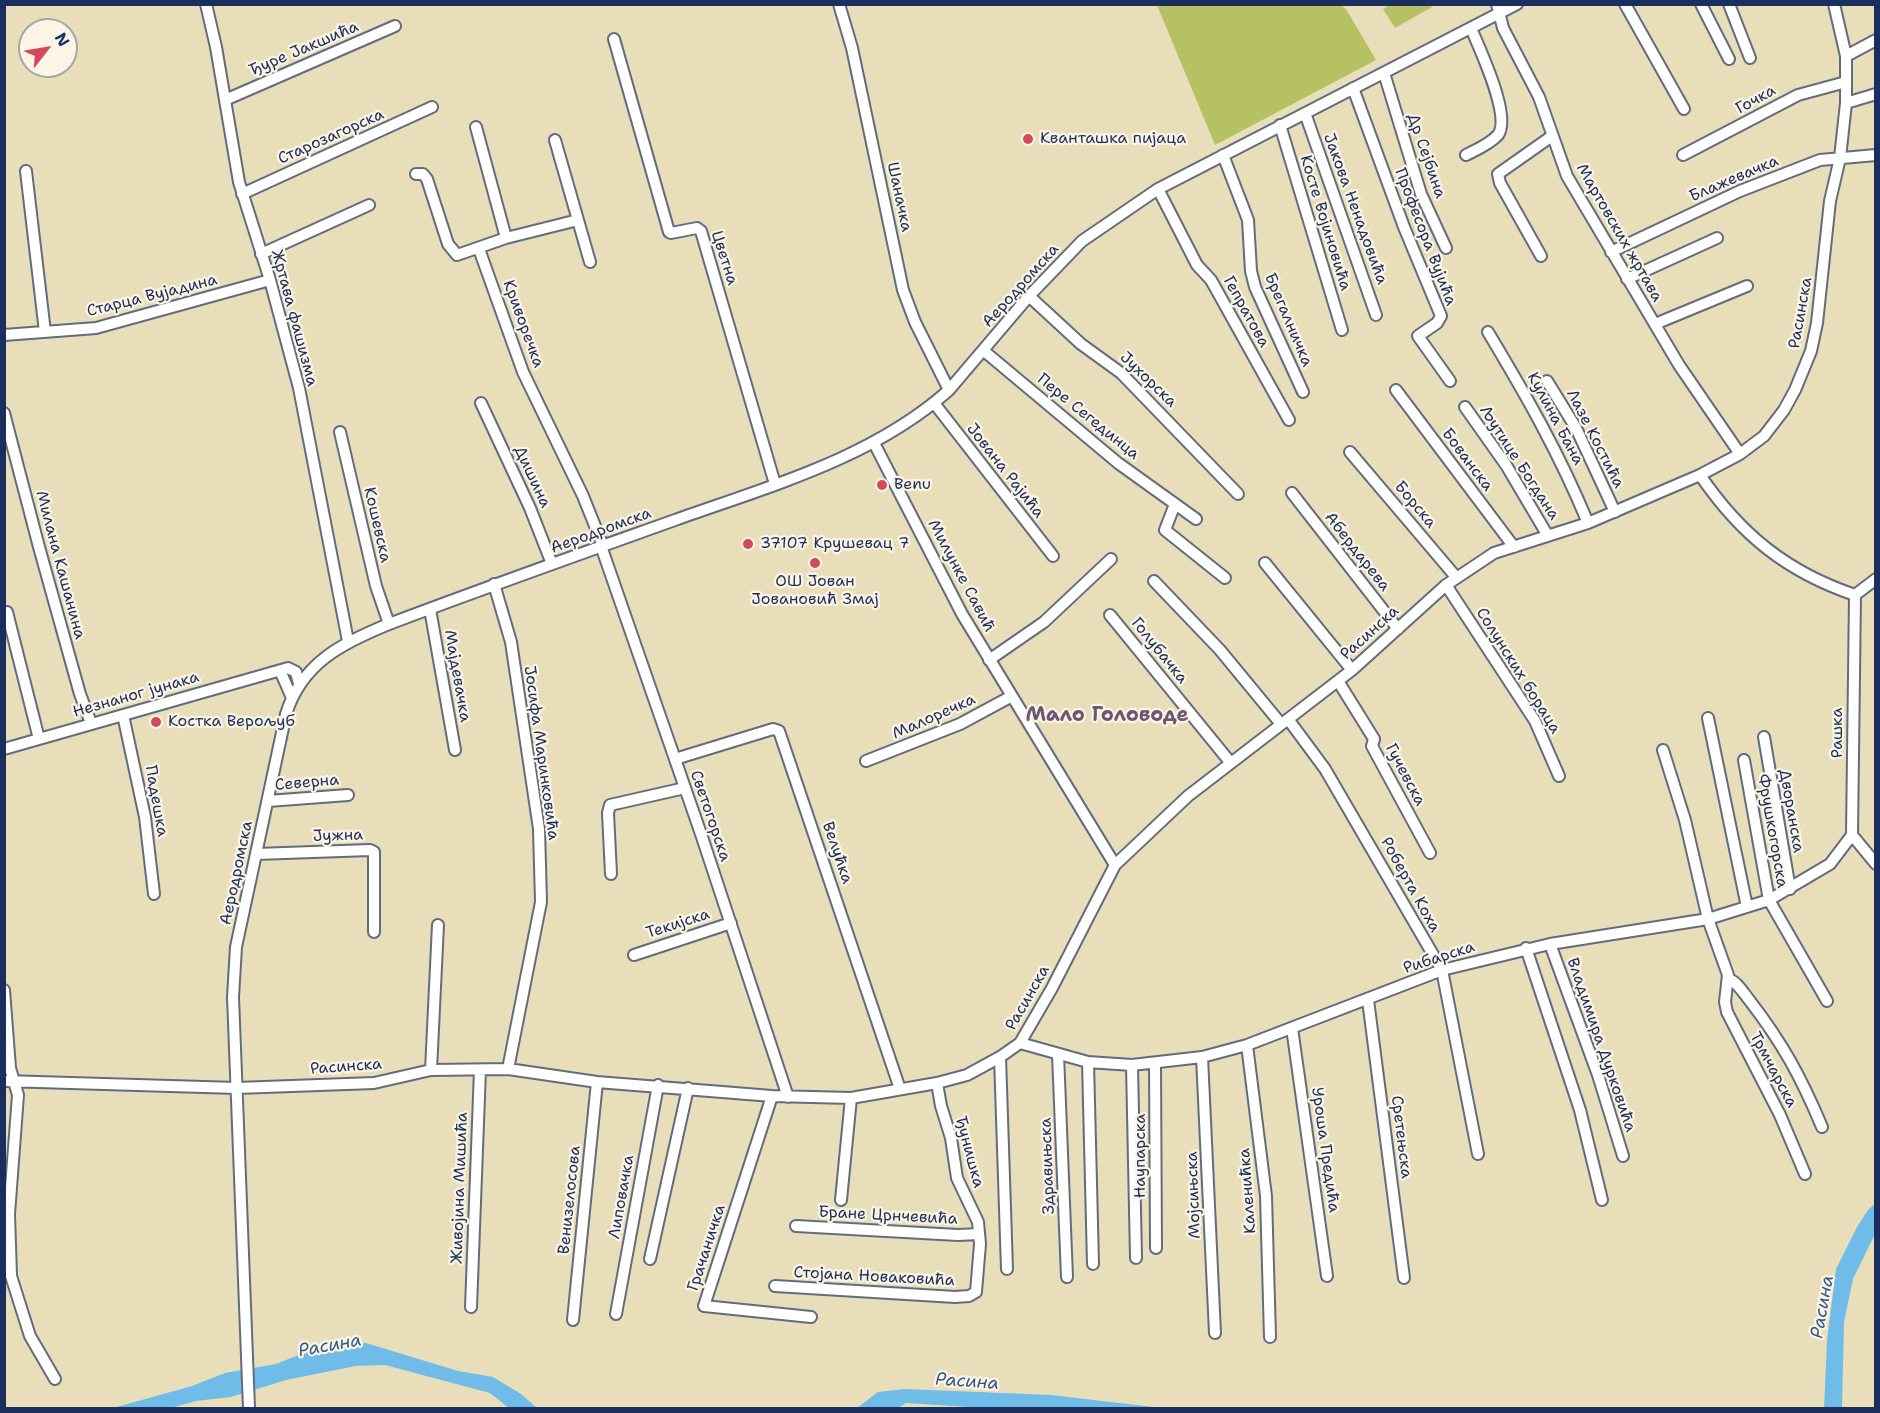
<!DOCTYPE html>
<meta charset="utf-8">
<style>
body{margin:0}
#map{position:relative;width:1880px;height:1413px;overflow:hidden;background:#e9deba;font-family:"Shantell Sans",sans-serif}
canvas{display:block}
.frame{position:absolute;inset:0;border:6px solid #1b2f5e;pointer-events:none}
.north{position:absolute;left:18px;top:18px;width:60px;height:60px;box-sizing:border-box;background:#fcf5e5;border:2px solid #a2a6af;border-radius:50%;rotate:59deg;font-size:16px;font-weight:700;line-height:24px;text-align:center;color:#1b2f5e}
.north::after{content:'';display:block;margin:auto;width:21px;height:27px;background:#d1495b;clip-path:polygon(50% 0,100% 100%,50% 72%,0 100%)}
</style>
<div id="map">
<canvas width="1880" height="1413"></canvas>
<div class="frame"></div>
<div class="north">N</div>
</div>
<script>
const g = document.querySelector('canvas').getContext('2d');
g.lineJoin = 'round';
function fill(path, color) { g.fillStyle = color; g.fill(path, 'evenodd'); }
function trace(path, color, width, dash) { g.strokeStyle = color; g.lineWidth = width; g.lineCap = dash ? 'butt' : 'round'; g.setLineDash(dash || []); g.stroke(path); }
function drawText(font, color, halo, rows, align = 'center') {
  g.font = font + ' "Shantell Sans",sans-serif'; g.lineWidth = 4.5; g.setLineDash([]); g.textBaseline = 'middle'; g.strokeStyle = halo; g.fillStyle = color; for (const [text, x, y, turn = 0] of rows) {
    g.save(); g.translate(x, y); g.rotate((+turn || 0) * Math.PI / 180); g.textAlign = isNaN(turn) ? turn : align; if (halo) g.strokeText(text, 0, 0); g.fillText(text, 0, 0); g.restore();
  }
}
fill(new Path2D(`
 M1391,4L1431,5L1432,7L1395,28L1383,9Z
 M1157,5H1340L1346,9L1376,60L1215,145Z`), '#b5c163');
fill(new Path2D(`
 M1875,1204V1234L1853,1279L1844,1322L1842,1408H1824L1827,1341L1836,1269L1857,1227L1868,1210Z
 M366,1343L458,1371L493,1377L521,1394L537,1408H509L490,1393L385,1365L356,1366L286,1380L231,1397L196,1401L171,1408H113L192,1386L225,1373L276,1364L311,1350Z
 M905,1389L1051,1395L1162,1408H985L906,1403L898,1408H857L878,1392Z`), '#6fbce9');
const minor = new Path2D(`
 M206,4L216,47L239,182L270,280L299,388L348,641
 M839,4L852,48L903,290L915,322L949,390
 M1497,4L1503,28L1539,97L1567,176L1679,365L1740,454
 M1625,4L1684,109
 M1701,4L1729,59
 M1729,4L1750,58
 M614,39L669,232L671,233L697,228L701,231L775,484
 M1846,56L1876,40
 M1384,73L1421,194L1446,248
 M1353,88L1404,227L1441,316L1437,323L1418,336L1450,381
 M225,100L395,26
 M1846,103L1876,94
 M1305,113L1376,315
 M1280,125L1342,330
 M476,127L506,238
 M555,140L590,262
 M1223,155L1248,220L1251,271L1255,287L1303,392
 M1466,155C1476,150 1490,144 1498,135C1512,116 1479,48 1471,28
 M1683,155L1798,95L1846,82
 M26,171L45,332
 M416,174H423L427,179L448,244L457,255L506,238L578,220
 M1158,189L1197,265L1211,280L1289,420
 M242,194L432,107
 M479,249L523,372L583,496L603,546
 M1611,252L1740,191L1820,160L1876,155
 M261,254L369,205
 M1541,256L1500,183L1498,174L1552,136
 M1627,279L1717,238
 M1029,296L1081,344L1121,373L1238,494
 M1655,324L1747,286
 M1488,332C1527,397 1559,453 1588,523
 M4,335L96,328L270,280
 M984,351L1118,463L1196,519
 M1547,381L1576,428L1615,512
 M1396,390L1514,547
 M481,403L530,508L552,564
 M934,403L1053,556
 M1465,407L1506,465L1548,536
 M4,413L39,547L80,694L91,723
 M340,432L376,586L389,624
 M874,443L962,614L1115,865
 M1350,452L1456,577
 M1700,475C1741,535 1787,572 1855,595L1876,579
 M1292,493L1398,629
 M1175,504L1165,530L1225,578
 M601,546L701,834L788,1097
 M1265,563L1352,670
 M1154,581L1220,650L1281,724
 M494,584L511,642L539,829L541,902L508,1069
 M1446,585L1535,721L1559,776
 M1855,595L1852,835L1876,864
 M430,609L455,750
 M7,612L39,739
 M1110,615L1230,762
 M989,660L1044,622L1111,559
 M282,675L292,698
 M1338,681L1374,739L1372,746L1430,853
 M123,715L145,817L154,894
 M1708,718L1747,907
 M1288,719L1325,769L1442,970L1478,1154
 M1764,737L1790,889
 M4,749L288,668L296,672L299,684
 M1663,750L1685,820L1708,919L1728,975L1725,1002L1727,1012L1780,1115L1805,1174
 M675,759L773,729L779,731L900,1089
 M1744,760L1769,900L1827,1001
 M866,761L960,724L1012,696
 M268,801L348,795
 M256,854L370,850L374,852V932
 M611,874L608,813L610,805L685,788
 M1550,944L1598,1075L1623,1156
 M1526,948L1580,1110L1602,1200
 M634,955L731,923
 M1728,979C1737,981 1744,994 1750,1001C1783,1044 1801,1077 1822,1127
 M4,990L10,1068L18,1095L9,1214L11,1276L30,1336L55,1379
 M1368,1000L1404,1278
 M1292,1028L1327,1276
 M1020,1043L1088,1062L1132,1065L1202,1057L1247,1045L1442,970L1550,944L1708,919L1769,900L1830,864L1852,835
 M1247,1045L1266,1196L1270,1337
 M1058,1054L1067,1277
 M1000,1057L1007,1269
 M1202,1057L1215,1333
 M1088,1062L1093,1264
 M1155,1063L1156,1248
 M1132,1065L1136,1258
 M431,1070L438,925
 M4,1081L237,1088L374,1083L431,1070L508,1069L597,1082L772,1096L851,1098L937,1083L967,1075L1000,1057L1020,1043L1052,988L1115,865L1188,796L1352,670L1446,585L1494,553L1588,523L1700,475L1740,454L1764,436L1784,410L1795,390L1811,351L1817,323L1830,201L1840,158L1846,103V56L1834,4
 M772,1096L704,1306L811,1317
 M841,1200L851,1098
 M796,1226L958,1235L979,1234
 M650,1259L688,1088
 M775,1286L955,1297L969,1296L976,1292L980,1244L978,1222L957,1178L951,1138L941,1106L937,1083
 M471,1307L480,1070
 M616,1314L658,1085
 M573,1320L597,1082
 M249,1408L233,997L236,947L286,714C302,663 342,643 389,624C484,588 580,554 675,520C770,486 873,458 949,390L1029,296L1082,241L1158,189L1517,4`);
trace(minor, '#636c7e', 14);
trace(minor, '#fff', 10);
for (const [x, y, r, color] of [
 [1028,139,6,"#d1495b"],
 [882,485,6,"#d1495b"],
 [748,544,6,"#d1495b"],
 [815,563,6,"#d1495b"],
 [156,722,6,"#d1495b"]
]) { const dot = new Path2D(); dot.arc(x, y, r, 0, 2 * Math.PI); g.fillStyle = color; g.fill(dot); trace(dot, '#fcf5e5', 2); }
drawText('16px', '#1b2f5e', '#fcf5e5', [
 ["Ђуре Јакшића",304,49,-23],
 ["Гочка",1756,100,-29],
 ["Старозагорска",331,137,-24],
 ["Др Сејбина",1426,156,71],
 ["Блажевачка",1734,179,-23],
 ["Шаначка",899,197,78],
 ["Јакова Ненадовића",1355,209,70],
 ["Косте Војиновића",1325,223,73],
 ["Мартовских жртава",1619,233,60],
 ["Професора Вујића",1425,237,69],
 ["Цветна",724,258,72],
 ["Аеродромска",1021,286,-48],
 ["Старца Вујадина",152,296,-14],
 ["Гепратова",1246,312,61],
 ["Расинска",1801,313,-80],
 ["Жртава фашизма",294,318,75],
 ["Брегалничка",1288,320,67],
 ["Криворечка",523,324,70],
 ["Јухорска",1148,380,44],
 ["Пере Сегединца",1088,417,39],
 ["Кулина Бана",1555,419,62],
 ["Лазе Костића",1595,439,63],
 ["Бованска",1467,460,53],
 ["Љутице Богдана",1519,463,57],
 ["Јована Рајића",1005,471,52],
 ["Дишина",532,477,65],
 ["Борска",1415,505,50],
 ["Кошевска",377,525,77],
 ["Аеродромска",601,531,-20],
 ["Абердарева",1357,552,52],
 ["Милана Кашанина",60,565,75],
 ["Милунке Савић",961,576,62],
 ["Расинска",1370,633,-42],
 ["Голубачка",1159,651,51],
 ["Солунских бораца",1518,671,58],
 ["Мајдевачка",457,676,80],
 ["Незнаног јунака",136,695,-16],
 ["Малоречка",934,717,-24],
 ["Рашка",1838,733,-90],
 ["Јосифа Маринковића",541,753,82],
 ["Гучевска",1405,775,62],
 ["Северна",307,783,-5],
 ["Падешка",156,801,80],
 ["Дворанска",1791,811,80],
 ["Светогорска",710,816,71],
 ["Фрушкогорска",1772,831,80],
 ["Јужна",338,836,-2],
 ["Велућка",837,853,71],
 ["Аеродромска",237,873,-78],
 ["Роберта Коха",1410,885,61],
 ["Текијска",678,924,-18],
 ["Рибарска",1439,958,-18],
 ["Расинска",1028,998,-60],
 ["Владимира Дурковића",1601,1045,71],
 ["Расинска",346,1067,-4],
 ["Трмчарска",1773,1070,62],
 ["Сретењска",1401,1137,83],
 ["Уроша Предића",1325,1150,82],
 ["Ђунишка",969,1152,75],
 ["Наупарска",1141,1156,-90],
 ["Здравињска",1048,1166,-92],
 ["Живојина Мишића",460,1188,-88],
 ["Каленићка",1248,1191,-94],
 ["Мојсињска",1194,1195,-92],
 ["Липовачка",622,1197,-80],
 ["Венизелосова",570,1200,-84],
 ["Бране Црнчевића",888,1216,3],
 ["Грачаничка",707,1248,-72],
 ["Стојана Новаковића",874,1277,3]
]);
drawText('16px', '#1b2f5e', '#fcf5e5', [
 ["Кванташка пијаца",1040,139],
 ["Benu",894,485],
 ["37107 Крушевац 7",760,544],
 ["ОШ Јован",815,582,"center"],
 ["Јовановић Змај",815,600,"center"],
 ["Костка Верољуб",168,722]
], 'left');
drawText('italic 18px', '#345988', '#fcf5e5', [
 ["Расина",1823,1307,-80],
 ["Расина",330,1346,-10],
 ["Расина",967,1382,4]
]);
drawText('bold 20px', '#6a5872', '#fcf5e5', [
 ["Мало Головоде",1107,716]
]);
</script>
